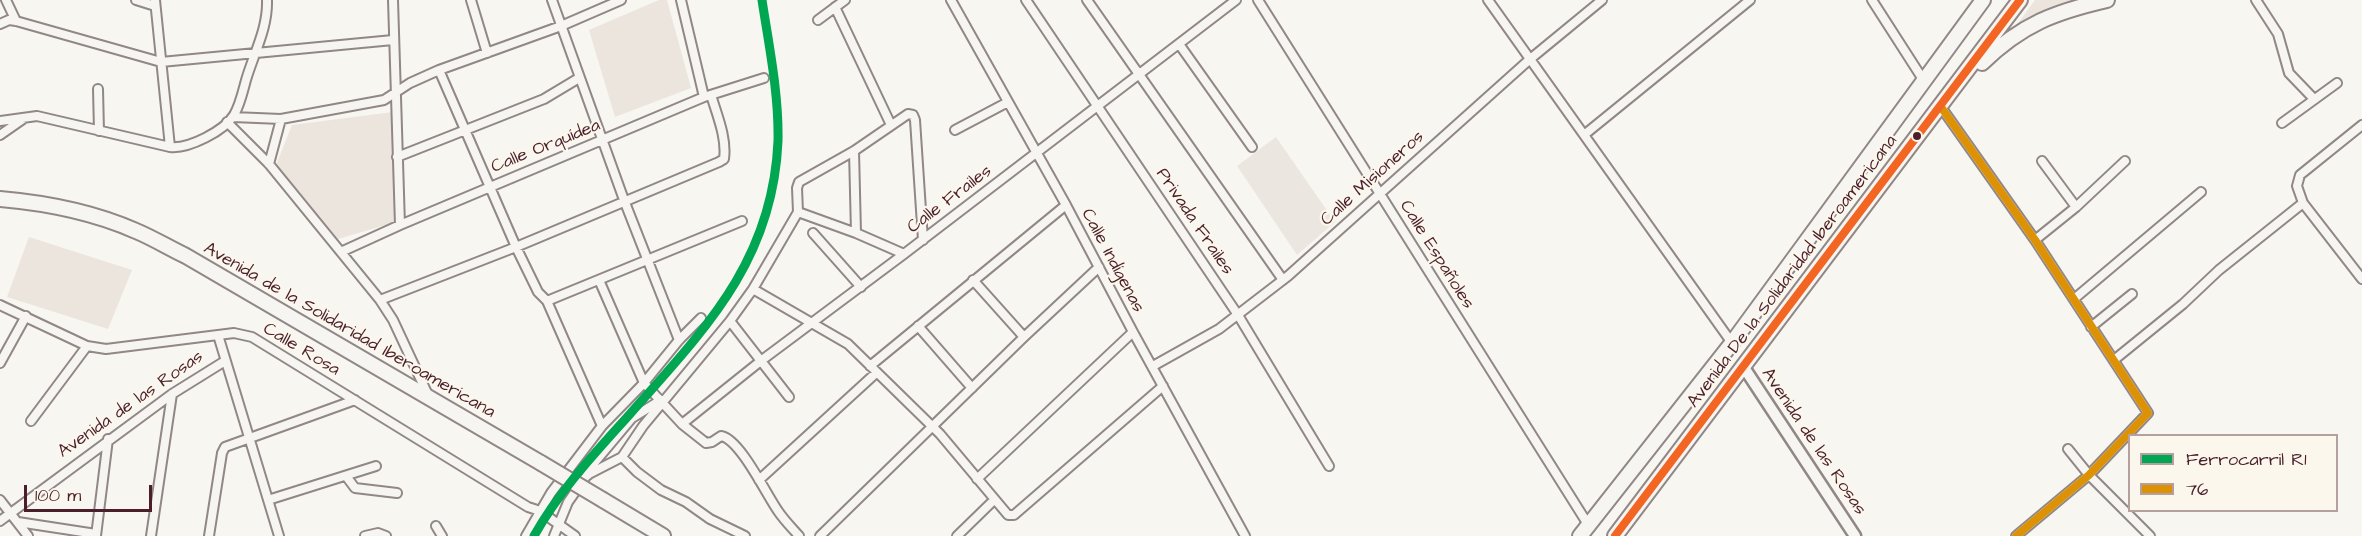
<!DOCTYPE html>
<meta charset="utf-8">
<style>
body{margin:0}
#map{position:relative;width:2362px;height:536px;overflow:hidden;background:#f8f6f0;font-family:"Architects Daughter",sans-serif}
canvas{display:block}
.legend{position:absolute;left:2128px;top:434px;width:210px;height:78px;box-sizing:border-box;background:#fbf7ec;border:2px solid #b4a19f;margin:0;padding:8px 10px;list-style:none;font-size:18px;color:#4a1f2b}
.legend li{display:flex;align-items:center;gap:12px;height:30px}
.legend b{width:30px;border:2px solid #b4a19f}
.scale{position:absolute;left:24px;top:485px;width:128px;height:27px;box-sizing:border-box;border:3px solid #4a1f2b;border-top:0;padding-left:8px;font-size:18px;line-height:21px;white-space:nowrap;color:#4a1f2b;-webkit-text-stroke:4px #fbf7ec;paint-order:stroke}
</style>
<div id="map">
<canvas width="2362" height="536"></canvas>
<ul class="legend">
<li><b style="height:8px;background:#00a651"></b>Ferrocarril R1</li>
<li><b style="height:8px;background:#dd9206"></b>76</li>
</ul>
<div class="scale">100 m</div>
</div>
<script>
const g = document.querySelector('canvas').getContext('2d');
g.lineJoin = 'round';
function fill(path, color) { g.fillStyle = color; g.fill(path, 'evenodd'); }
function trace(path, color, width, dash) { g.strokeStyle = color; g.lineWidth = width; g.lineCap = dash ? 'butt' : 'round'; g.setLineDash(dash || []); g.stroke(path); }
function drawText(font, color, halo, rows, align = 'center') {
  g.font = font + ' "Architects Daughter",sans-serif'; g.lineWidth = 4.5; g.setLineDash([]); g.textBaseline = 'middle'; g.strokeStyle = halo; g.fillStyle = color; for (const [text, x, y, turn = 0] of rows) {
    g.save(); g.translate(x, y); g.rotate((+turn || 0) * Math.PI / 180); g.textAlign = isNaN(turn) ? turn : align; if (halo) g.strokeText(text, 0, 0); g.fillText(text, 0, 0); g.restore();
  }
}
fill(new Path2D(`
 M1276,137L1335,222L1297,255L1237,166Z`), '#ebe6df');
fill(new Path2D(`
 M659,0H667L691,88L615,117L589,30Z
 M2035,0H2077L2062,4L2016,26Z
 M393,112L396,222L338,239L276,165L292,125Z
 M29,237L132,270L108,329L7,297Z`), '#ece5de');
const street = new Path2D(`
 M6,0L16,21
 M136,0L155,6
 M155,0L170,147
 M393,0L400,225
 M471,0L487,53
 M552,0L624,200L679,340
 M681,0L704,97
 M951,0L1066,205L1133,332L1245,536
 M1026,0L1238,315L1329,466
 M1087,0L1283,280
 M1258,0L1589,526
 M1488,0L1732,343
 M1872,0L1924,81
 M2256,0L2278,34L2289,73L2314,99
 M835,7L891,125
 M818,20L845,0
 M0,24L9,20L16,21L161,62L393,40
 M1179,44L1252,147
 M439,70L516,247L538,292L547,301L602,426
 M98,89L99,131
 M1941,107L2035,240L2148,413L2089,475L2016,536
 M233,117L281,119L384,100L410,83L439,70L561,26L621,0
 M0,121L37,116L170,147C189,149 224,131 234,115C240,105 243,91 246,80C254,53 268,28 267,0
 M227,122L269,164L380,300L393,320L428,395
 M2282,123L2337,83
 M2362,125L2300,175L2297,186L2303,203L2362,279
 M955,130L1008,102
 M0,135L23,119
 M1584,135L1750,0
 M854,151L856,233
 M397,157L544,99L579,78
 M2042,161L2076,207
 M269,164L281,119
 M798,212L797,188L799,182L854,151L908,114L913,115L915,120L923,240
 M798,212L856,233L904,254
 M813,233L861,287
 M2035,240L2076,207L2125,161
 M343,251L400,225L704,97L764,78
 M599,280L644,383L682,424L706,443L712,442L721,436C740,439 766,494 778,511C784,520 792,528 799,536
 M973,280L1024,337
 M753,289L848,344L940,434L1008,515H1014L1163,386
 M2074,299L2201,192
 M380,300L516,247L719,162L724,159C727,138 717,115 711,95
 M547,301L742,221
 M0,305L87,346L106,349L234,333L252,337L528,507L540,511L575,536
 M730,321L789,397
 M918,326L972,388
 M2091,327L2132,294
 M218,335L279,536
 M2114,360L2183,304L2219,270L2303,203
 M0,363L26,316
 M870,366L1066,205
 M1153,366L1219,329L1288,276L1529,60L1602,0
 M31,421L87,346
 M682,424L762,360L904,254L1236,0
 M2068,449L2089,475L2150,536
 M622,457L637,472L661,490L686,502L710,519L745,536
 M588,475L590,468L632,418L661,400
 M346,476L355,488L397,493
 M977,479L1133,332
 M759,480L876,373
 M0,500L28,536
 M268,500L376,466
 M0,521L172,394L225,361
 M18,522L96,534
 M436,526L442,536
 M96,536L108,439
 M151,536L172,394
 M209,536L222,453L225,447L355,400
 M365,536L378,533L386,536
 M526,536L551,493L602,426L644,383L679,340L701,318
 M554,536L568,502L587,475L622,457L643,426L730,321L753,289L798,212
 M820,536L1024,337L1099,267
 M957,536L994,500`);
const secondary = new Path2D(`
 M1743,366L1855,536`);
const highway = new Path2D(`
 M1982,63C2022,24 2055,12 2107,0
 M0,199C46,203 93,212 136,231C153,238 169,248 186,256L541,463
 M603,500L663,536
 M1580,536L1732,343L1983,0
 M1615,536L2020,0`);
trace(street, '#918787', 12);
trace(secondary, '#918787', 15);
trace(highway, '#918787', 18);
trace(street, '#f6f5f1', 8);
trace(secondary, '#f6f5f1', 10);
trace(highway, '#f6f5f1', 14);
const highwayBridge = new Path2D(`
 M541,463L603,500`);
trace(highwayBridge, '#918787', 18, []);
trace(highwayBridge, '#f6f5f1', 14);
trace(new Path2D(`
 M1941,107L2035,240L2148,413L2089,475L2016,536`), '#dd9206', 8);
trace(new Path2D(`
 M1615,536L2020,0`), '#f26522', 8);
trace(new Path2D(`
 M534,536C559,491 595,453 630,414C705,329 773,261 778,141C779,94 769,46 762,0`), '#00a651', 9);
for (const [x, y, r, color] of [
 [1917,136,5,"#4a1f2b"]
]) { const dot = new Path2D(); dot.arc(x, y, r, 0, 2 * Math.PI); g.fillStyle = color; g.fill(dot); trace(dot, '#fbf7ec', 2); }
drawText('18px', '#4a1f2b', '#fbf7ec', [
 ["Calle Orquídea",546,147,-22],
 ["Calle Misioneros",1373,179,-42],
 ["Calle Frailes",950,200,-37],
 ["Privada Frailes",1194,222,56],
 ["Calle Españoles",1436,255,58],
 ["Calle Indígenas",1112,261,62],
 ["Avenida De la Solidaridad Iberoamericana",1793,272,-53],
 ["Avenida de la Solidaridad Iberoamericana",349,331,30],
 ["Calle Rosa",301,350,31],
 ["Avenida de las Rosas",131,405,-35],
 ["Avenida de las Rosas",1813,442,56]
]);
</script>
